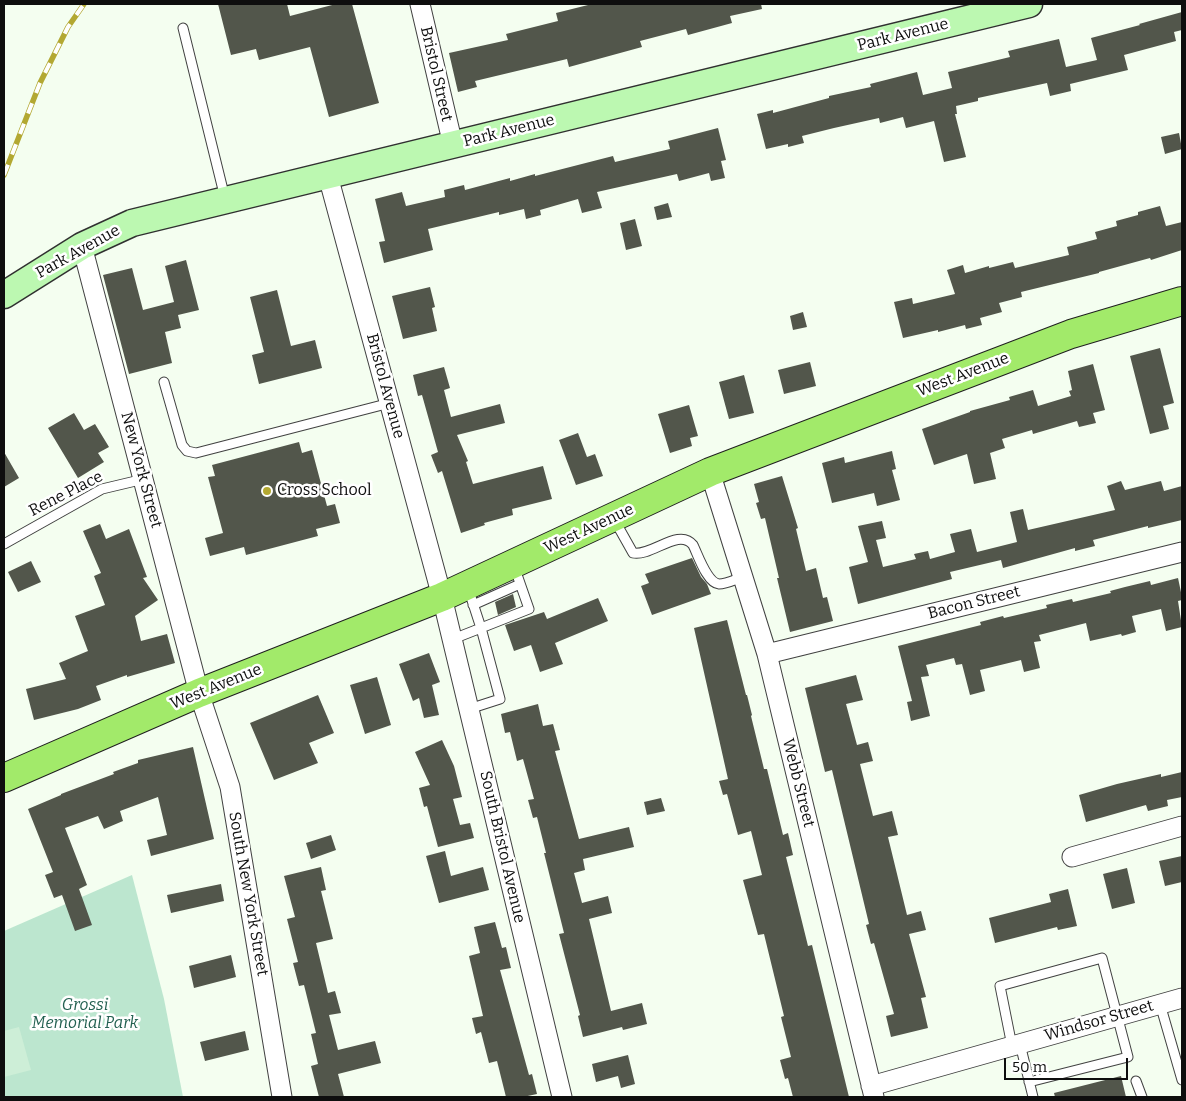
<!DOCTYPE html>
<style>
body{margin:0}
#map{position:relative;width:1186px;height:1101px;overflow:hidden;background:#f4fef0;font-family:Bitter,serif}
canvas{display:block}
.frame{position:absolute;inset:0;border:5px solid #0e0e0e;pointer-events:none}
.scale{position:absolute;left:1004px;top:1058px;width:124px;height:22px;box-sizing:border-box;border:2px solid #0e0e0e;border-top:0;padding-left:6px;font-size:15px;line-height:18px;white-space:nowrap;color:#0e0e0e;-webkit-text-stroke:4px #fff;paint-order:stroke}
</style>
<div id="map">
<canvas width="1186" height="1101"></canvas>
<div class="frame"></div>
<div class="scale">50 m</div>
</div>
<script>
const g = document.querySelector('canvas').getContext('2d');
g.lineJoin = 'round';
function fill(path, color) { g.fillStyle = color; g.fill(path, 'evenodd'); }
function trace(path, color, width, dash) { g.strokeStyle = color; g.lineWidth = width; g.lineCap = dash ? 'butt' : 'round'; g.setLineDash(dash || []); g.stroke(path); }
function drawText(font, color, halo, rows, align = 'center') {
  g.font = font + ' Bitter,serif'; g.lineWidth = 5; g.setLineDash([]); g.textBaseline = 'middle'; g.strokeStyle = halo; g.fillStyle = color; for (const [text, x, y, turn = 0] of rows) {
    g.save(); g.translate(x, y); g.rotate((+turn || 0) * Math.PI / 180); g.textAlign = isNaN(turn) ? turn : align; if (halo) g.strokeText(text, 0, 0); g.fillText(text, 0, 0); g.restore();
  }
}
fill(new Path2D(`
 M132,875L164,999L183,1097H4V931Z`), '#bce6cf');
fill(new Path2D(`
 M19,1027L31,1070L4,1077V1031Z`), '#cdeed7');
fill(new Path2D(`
 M218,4H287L290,16L336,4H352L379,103L329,117L310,47L259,60L256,49L231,55Z
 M592,4H761L762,9L730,16L732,23L688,35L686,29L640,41L642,47L569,67L567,59L475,81L477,87L458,92L449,53L508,40L506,34L558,21L556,13Z
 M1182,12V30L1174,32L1176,41L1124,55L1128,70L1070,84L1071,91L1050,96L1047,83L978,98V101L956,106L957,114H955L966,157L944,162L934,121L906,128L903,117L880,123L879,118L834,128L802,136L804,143L788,147V144L766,149L757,114L773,110V113L829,98V96L871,87L870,84L917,72L923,95L952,88L948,72L1010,57L1008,51L1059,39L1066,67L1097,60L1091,38L1140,25L1139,24Z
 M718,128L726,160L721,161L725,178L711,181L709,173L679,181L677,174L597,192L602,208L582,213L578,199L540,210L541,215L526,219L524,209L499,215V212L428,229L433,250L384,263L379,242L385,241L375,199L402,192L406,206L445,197L444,190L464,185L465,190L510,178V181L535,174V176L613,156L615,162L670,149L668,141Z
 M1179,133L1182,149L1165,154L1161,137Z
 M668,203L672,217L657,220L654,207Z
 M1160,206L1166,226L1182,222V250L1151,260L1150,258L1099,272V273L1021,292L1022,297L999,303L1002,312L980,318L982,325L966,329L965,325L938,332V330L903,338L894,302L912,298L913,304L955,294L947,270L963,265L965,273L989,266V268L1013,262L1015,268L1069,255L1067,247L1097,239L1095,232L1117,226L1116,221L1138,215V212Z
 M635,219L642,246L626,250L620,223Z
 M186,260L199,310L178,315L181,328L165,332L172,363L129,374L103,275L132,268L143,310L174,302L165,266Z
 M430,287L435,307L432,308L437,331L403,339L392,296Z
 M277,290L291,346L315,340L322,368L259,384L252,355L264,352L250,297Z
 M803,312L807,327L793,330L790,316Z
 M1160,348L1174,403L1163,406L1169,429L1150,434L1130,356Z
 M810,362L816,386L784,394L778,370Z
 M1093,364L1105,410L1093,413L1096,423L1079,427L1077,421L1033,434L1032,430L1002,439L1005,448L990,453L996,479L974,484L967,454L934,465L922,429L970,412V411L1010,400L1009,397L1033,390L1038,406L1071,396L1069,391L1072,390L1068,371Z
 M444,367L450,388L444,390L451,417L500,404L505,423L457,435L468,461L466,462L473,484L543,466L552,499L512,509L513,515L484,523L485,525L461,533L442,471L438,473L431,455L438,452L422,395L418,396L413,375Z
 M744,375L754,413L729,419L719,382Z
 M689,405L698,436L690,438L692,446L670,453L658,414Z
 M74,413L84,430L95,424L109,447L98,453L104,462L78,478L48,428Z
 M578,433L587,457L595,454L603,476L576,485L559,440Z
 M299,442L302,453L312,450L327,506L335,504L340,523L316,529L318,536L246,555L244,547L210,556L205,538L223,533L208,477L215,476L212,465Z
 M892,451L896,469L892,470L900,500L877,506L874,493L832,503L822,463L844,457L845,463Z
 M4,452L19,478L4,487Z
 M782,476L798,528L796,529L806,571L816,568L823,598L827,597L833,621L790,632L777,578H779L765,518L761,519L756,503L759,502L754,484Z
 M1121,481L1125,490L1161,481L1164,491L1182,486V520L1148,528V526L1093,540L1095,546L1075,551V548L1003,568L1001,560L950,572L952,579L858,604L849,567L868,562L858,526L882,521L886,538L876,540L883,567L916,559L914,554L928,551L930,559L955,552L950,534L971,529L977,552L1017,542L1010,512L1023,509L1028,530L1115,510L1107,486Z
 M100,524L106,539L129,529L147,577L143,578L158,600L135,616L141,641L167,634L175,663L127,677V675L96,686L101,700L78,709L34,720L26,689L66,679L59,663L88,651L75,616L105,605L94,576L101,573L83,531Z
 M692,558L701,577L707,584L711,594L652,615L641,586L649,583L645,574Z
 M31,561L41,582L18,592L8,572Z
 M1178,578L1182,597V600L1178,601L1182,627L1166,631L1161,609L1132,616L1136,632L1122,636L1121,634L1090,641L1086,623L1039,635L1041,641L1034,642L1040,668L1024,672L1021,660L980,670L985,691L970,695L962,664L956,665L954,658L926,665L929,676L921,677L930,716L911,721L907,702L912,701L898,646L981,625L980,622L1003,616L1004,618L1047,608L1046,605L1072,599L1073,602L1111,593L1110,591L1125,587L1150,581L1151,585Z
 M513,594L516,607L498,615L495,602Z
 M598,598L608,621L555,643L563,664L540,672L531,645L514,651L505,625L544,612L547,619Z
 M727,620L746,695H747L752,715L751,716L764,769H767L783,835L788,833L793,855L786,857L808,946L812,945L849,1097H793L788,1078L785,1079L780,1060L791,1057L781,1017L784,1016L764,934L758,935L743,880L762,875L751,831L738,835L727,794L723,795L719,781L728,779L694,628Z
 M429,653L440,682L432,685L439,715L424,718L419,698L413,701L399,664Z
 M856,675L863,700L846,704L857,745L868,742L873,761L860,764L873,816L892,811L898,835L888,837L907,915L921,911L926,930L909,934L926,997L921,998L928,1028L891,1037L886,1016L894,1014L874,943L871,944L866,925L869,924L832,770L825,772L805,688Z
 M377,677L391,725L365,734L350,685Z
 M318,695L334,733L309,743L318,763L274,780L250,723Z
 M538,704L543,726L553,724L560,750L555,751L579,839L629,827L634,847L583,859L585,870L574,873L582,903L608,896L612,913L589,919L611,1011L642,1003L647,1024L623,1030L622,1027L583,1037L578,1016L580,1015L559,934L564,933L544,853H546L537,817L533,818L528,800L534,799L523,759L517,761L510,732L505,733L501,714Z
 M442,740L454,766L462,797L453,799L460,825L470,823L474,838L438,847L427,806L424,807L419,788L430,785L415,752Z
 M193,747L214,839L151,856L147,840L167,835L158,797L120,811L123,821L104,829L98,816L65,828L87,885L79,889L92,925L75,931L62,895L54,898L45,875L53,872L28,809L61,795V794L114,774L113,772L138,763V760Z
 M1182,772V797L1167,800L1168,806L1148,811L1146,805L1086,822L1079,795L1117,784L1161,774V777Z
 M661,798L665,811L647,815L644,802Z
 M331,835L336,850L311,859L306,843Z
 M445,851L451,876L483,867L489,890L439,903L426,856Z
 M1182,856V882L1165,886L1159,861Z
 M321,867L326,890L321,891L333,939L316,943L328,993L335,991L341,1013L329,1015L338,1050L375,1041L381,1063L338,1074L344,1097H319L311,1066L318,1064L311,1034L316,1033L304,985L299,986L293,963L298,962L287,919L295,917L284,876Z
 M1127,868L1135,903L1112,909L1103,874Z
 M221,884L224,901L171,913L167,895Z
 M1068,889L1077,926L1058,930L1057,927L995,943L989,918L1051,902L1049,894Z
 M495,922L502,948L506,947L511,968L500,970L529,1075L532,1074L537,1094L523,1097H506L497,1061L489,1063L481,1032L476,1034L472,1018L483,1016L469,956L480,953L474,927Z
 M231,955L236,977L194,988L189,966Z
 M245,1031L249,1050L205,1061L200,1042Z
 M628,1055L635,1084L621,1088L618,1076L596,1082L592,1064Z
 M1121,1076L1126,1097H1055L1054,1093Z`), '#52564b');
const service = new Path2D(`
 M183,28L225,198
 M164,382L182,445L187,451L196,453L390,403
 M615,521L633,553C651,557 679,527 693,545C698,555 707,583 719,584C727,584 736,579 743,577
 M4,544L102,489L144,479
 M468,588L481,628L529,609L514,566
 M473,605L520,584
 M453,639L481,628L500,699L469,709
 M1160,1004L1182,1080
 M1020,1044L1033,1097
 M1012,1046L1000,986L1102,958L1128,1057L1029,1082
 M1136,1081L1142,1097`);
const minor = new Path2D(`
 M420,4L453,145
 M328,176L442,597L562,1097
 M82,246L199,693L230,787L282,1097
 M710,472L767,654L874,1097
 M767,654L1182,552
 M1072,857L1182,826
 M871,1086L1182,998`);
const secondary = new Path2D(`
 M4,295L82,246L132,223L1029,4`);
const trunk = new Path2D(`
 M4,778L199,693L442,597L710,472L1071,334L1182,301`);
trace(service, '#414141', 11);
trace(minor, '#414141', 21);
trace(secondary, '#303030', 29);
trace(trunk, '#1f1f1f', 30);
trace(service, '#fff', 9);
trace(minor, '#fff', 19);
trace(secondary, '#bcf8b1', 26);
trace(trunk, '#a2ea6a', 28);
const rail = new Path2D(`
 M4,175L40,83L68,27L84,4`);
trace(rail, '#b3a832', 5.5);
trace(rail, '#fff', 4, [11]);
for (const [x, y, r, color] of [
 [267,491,5,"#b3a832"]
]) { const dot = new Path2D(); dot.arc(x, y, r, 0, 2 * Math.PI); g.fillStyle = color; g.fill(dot); trace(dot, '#fff', 2); }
drawText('16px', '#0e0e0e', '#fff', [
 ["Park Avenue",903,35,-14],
 ["Bristol Street",436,74,77],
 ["Park Avenue",509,131,-14],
 ["Park Avenue",78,252,-29],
 ["West Avenue",963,375,-21],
 ["Bristol Avenue",385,386,75],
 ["New York Street",141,470,75],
 ["Rene Place",66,494,-27],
 ["West Avenue",589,529,-25],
 ["Bacon Street",974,603,-14],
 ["West Avenue",216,687,-22],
 ["Webb Street",798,783,76],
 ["South Bristol Avenue",502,847,77],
 ["South New York Street",248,894,80],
 ["Windsor Street",1099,1021,-16]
]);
drawText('16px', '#0e0e0e', '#fff', [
 ["Cross School",277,491]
], 'left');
drawText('italic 16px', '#246152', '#fff', [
 ["Grossi",85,1006],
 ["Memorial Park",85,1024]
]);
</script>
